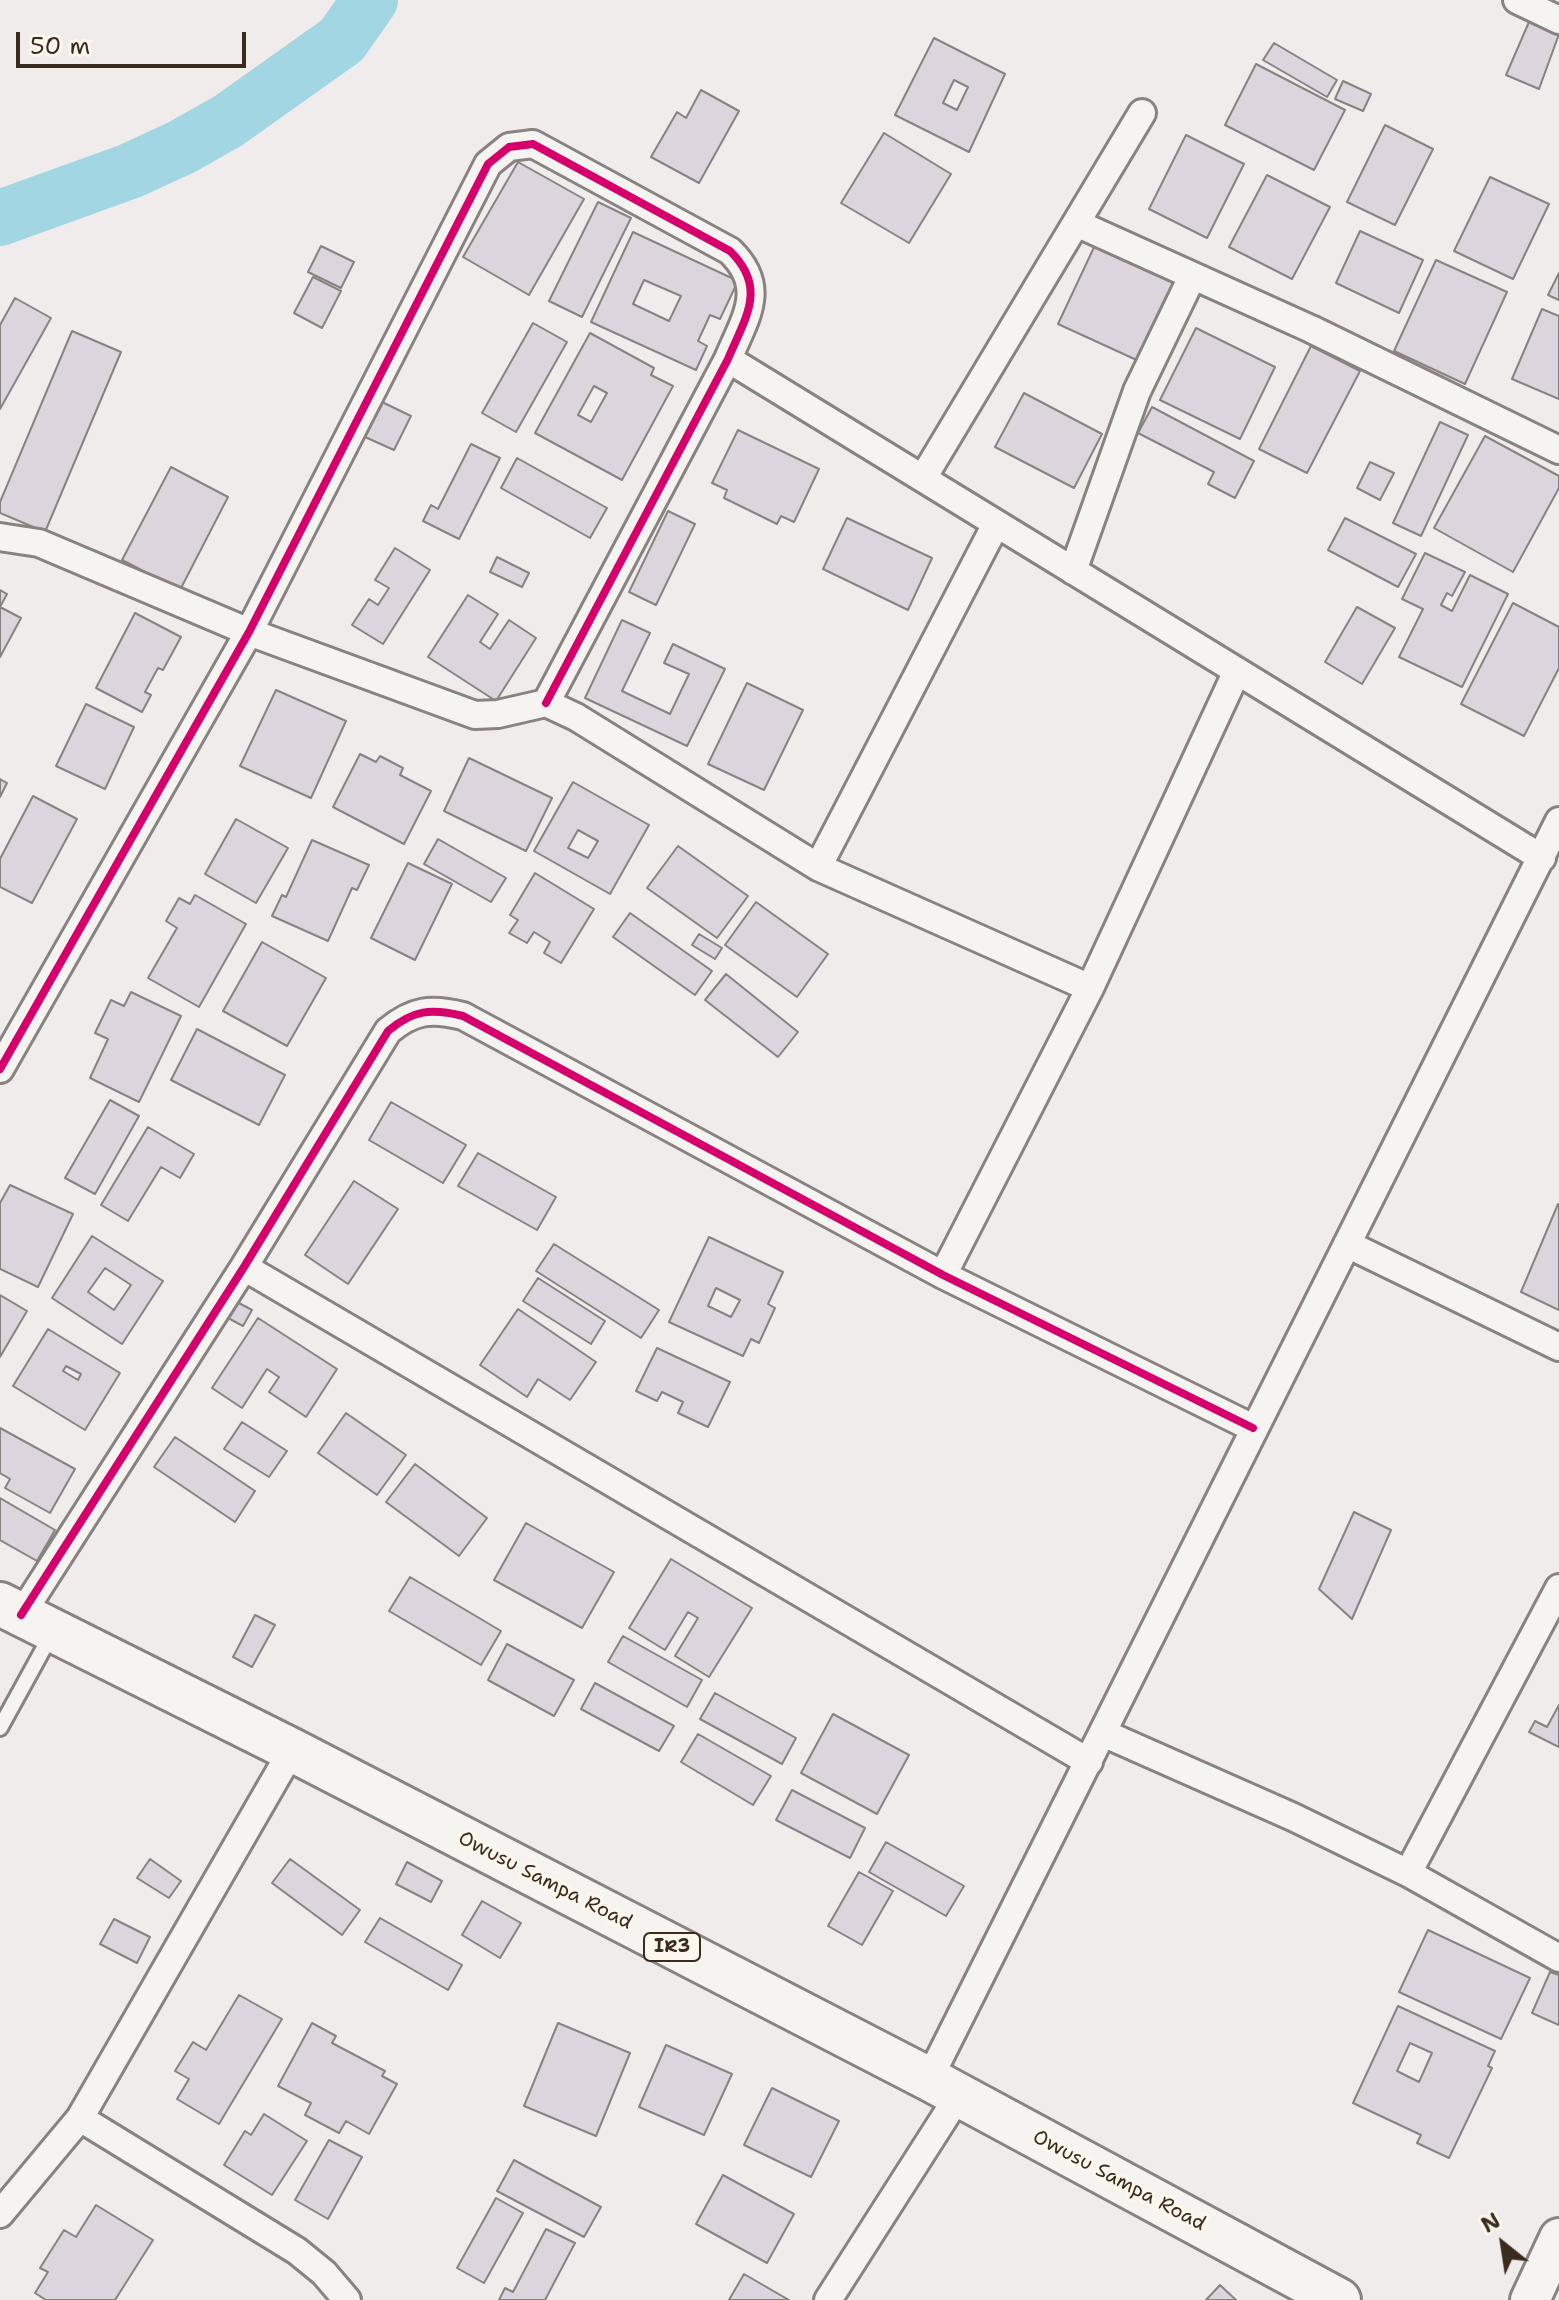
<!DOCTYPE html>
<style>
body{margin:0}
#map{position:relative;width:1559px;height:2300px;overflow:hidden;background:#f1ecec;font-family:"Shantell Sans",sans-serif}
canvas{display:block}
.north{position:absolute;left:1463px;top:2204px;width:80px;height:80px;-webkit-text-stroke:6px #fbf7ec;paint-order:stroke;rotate:330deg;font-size:22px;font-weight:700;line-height:32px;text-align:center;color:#3b2a1e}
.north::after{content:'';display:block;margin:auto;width:28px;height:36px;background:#3b2a1e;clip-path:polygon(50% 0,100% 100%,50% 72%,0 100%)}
.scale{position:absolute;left:16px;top:32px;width:230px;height:36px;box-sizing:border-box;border:4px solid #3b2a1e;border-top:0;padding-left:10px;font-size:24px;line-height:28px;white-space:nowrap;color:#3b2a1e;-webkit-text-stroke:6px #fbf7ec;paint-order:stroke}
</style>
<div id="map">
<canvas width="1559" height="2300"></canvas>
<div class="north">N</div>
<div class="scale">50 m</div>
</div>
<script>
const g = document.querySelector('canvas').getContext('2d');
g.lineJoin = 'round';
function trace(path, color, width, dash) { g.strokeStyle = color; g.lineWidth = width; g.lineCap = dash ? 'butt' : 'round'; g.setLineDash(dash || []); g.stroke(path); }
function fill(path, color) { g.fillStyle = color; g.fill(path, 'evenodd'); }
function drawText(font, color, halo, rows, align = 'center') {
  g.font = font + ' "Shantell Sans",sans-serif'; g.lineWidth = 7; g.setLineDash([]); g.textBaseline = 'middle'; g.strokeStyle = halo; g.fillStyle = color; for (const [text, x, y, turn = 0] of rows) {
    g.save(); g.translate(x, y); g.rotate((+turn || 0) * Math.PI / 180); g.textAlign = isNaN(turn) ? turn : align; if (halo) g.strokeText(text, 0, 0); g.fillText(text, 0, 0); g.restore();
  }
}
trace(new Path2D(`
 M0,218L130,171L182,147L228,121L342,40L370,0`), '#a2d6e3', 56);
const building = new Path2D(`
 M1529,22L1559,34L1539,89L1506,75Z
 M934,38L1005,74L969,152L895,115ZM954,80L968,87L957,110L943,103Z
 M1274,43L1337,80L1327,97L1263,60Z
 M1256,64L1345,110L1314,170L1225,125Z
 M1343,81L1371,94L1363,111L1335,99Z
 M701,90L739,111L699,183L651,157L677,112L686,118Z
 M1385,125L1433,149L1395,225L1347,202Z
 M884,133L951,174L909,243L841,203Z
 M1186,135L1244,164L1207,238L1149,209Z
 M518,162L584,199L529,295L463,257Z
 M1267,175L1330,207L1292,279L1229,247Z
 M1490,177L1549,204L1513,279L1454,251Z
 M598,202L631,218L582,317L549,301Z
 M1360,231L1423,260L1399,313L1336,283Z
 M633,232L738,281L720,319L710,315L698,341L707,346L696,370L591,322ZM644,280L681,296L669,321L633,304Z
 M1096,243L1180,282L1141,362L1058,324Z
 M321,246L354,262L341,288L308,272Z
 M1436,260L1507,292L1465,384L1394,351Z
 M1559,273V300L1548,295Z
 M313,277L341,291L322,328L294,313Z
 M15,298L51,318L0,409V325Z
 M1542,309L1559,316V399L1512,379Z
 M533,323L567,342L516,432L482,413Z
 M1196,328L1275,367L1240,439L1160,400Z
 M72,331L121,352L45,532L0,513V502Z
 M590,333L654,368L651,375L673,386L622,480L535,433ZM594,386L607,393L591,422L578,415Z
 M1311,346L1360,371L1307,473L1259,449Z
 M1024,393L1102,434L1074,488L995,447Z
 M382,402L411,416L394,450L365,437Z
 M1152,407L1254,461L1235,498L1208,484L1214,472L1138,433Z
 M1440,422L1468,435L1421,536L1393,523Z
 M738,430L819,469L794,522L781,516L777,524L724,498L727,490L712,483Z
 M1485,436L1559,476V488L1513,572L1434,528Z
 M471,444L500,458L459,539L423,521L431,505L438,509Z
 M517,458L607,508L590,538L501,488Z
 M1370,462L1394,473L1380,500L1357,488Z
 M171,467L228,497L180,590L122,560Z
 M668,511L695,524L656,605L629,592Z
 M847,518L932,558L908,610L823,569Z
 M1345,518L1416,554L1398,587L1328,550Z
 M395,548L430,570L383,644L352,625L369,599L378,605L389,588L375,580Z
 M1425,553L1465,572L1452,596L1447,593L1441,605L1452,611L1470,575L1508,594L1462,687L1399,657L1423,609L1402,599Z
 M497,557L529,573L522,587L490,572Z
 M0,590L7,594L0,607L21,618L0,657Z
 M468,595L498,614L480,642L490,649L509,620L536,638L496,701L428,657Z
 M1513,603L1559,627V668L1524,736L1461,704Z
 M1357,607L1395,628L1362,684L1325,662Z
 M135,613L181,637L163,670L158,668L145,692L151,695L142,712L96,688Z
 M622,620L650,633L622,691L670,714L689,674L664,663L673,644L725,669L687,746L585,698Z
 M747,683L803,710L764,790L708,764Z
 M276,690L346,721L311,798L240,766Z
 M86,704L134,727L105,789L56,766Z
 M360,754L376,762L380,756L403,768L400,775L431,791L404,844L333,807Z
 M469,758L552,798L526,851L444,811Z
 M0,779L7,783L0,797Z
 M573,782L649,825L610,894L534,851ZM578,830L598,841L588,858L568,848Z
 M33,796L77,819L32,903L0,887V859Z
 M236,819L288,848L256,903L205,874Z
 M438,839L506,878L491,902L424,864Z
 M312,840L369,865L357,890L352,888L328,941L272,916L282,895L286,897Z
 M678,846L748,896L717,938L647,888Z
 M408,863L452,884L415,960L371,938Z
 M535,873L594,909L561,963L544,953L550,942L534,932L527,943L509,933L518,920L510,915Z
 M195,895L246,924L199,1007L148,978L177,928L166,921L179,898L190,904Z
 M756,902L828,954L797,997L725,945Z
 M630,913L712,971L695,995L613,937Z
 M699,934L722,948L715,959L692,945Z
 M262,942L326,978L287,1046L223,1011Z
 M726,974L798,1032L778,1057L705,1000Z
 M131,992L181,1016L139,1102L90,1078L108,1039L95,1033L111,1000L124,1006Z
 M197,1029L285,1075L259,1125L171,1080Z
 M110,1100L139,1116L95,1194L65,1178Z
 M391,1102L466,1145L443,1183L369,1140Z
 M148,1127L194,1154L180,1178L161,1167L128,1221L101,1205Z
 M478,1153L556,1197L537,1230L458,1186Z
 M354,1181L398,1209L348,1284L305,1255Z
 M10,1185L73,1214L38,1287L0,1269V1203Z
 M1558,1204L1559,1205V1310L1521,1292Z
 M92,1236L163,1281L122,1344L52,1298ZM105,1268L131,1285L114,1310L88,1292Z
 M709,1237L783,1272L768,1304L775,1308L759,1343L751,1339L743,1356L669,1322ZM716,1288L740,1300L731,1317L708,1306Z
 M554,1244L659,1310L641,1338L536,1271Z
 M538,1278L605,1321L591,1344L523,1301Z
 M0,1295L27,1311L0,1357Z
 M237,1302L252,1310L243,1326L228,1318Z
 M518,1309L596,1362L570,1400L538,1379L527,1397L480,1365Z
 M258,1318L337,1369L306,1417L269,1392L279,1377L267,1369L242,1408L212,1388Z
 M48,1329L120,1373L85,1430L13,1386ZM66,1366L81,1374L78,1380L63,1371Z
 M657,1348L730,1382L708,1427L678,1413L683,1402L662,1392L657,1401L636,1391Z
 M346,1413L406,1455L377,1495L318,1453Z
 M242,1422L287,1451L269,1477L224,1449Z
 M0,1428L75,1469L50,1513L5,1488L10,1479L0,1473Z
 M175,1437L255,1491L235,1522L154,1467Z
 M415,1464L487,1518L459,1556L386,1502Z
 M0,1498L55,1530L37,1561L0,1540Z
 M1354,1512L1391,1530L1352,1619L1319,1589Z
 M526,1523L614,1572L582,1628L494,1580Z
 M671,1559L752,1608L709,1677L675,1656L698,1618L688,1612L665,1650L629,1628Z
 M410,1577L501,1631L481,1665L389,1611Z
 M255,1615L275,1625L252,1667L233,1657Z
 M623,1636L702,1680L687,1707L608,1662Z
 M507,1644L574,1680L554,1716L488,1680Z
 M595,1683L674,1726L659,1751L581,1709Z
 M715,1693L796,1738L782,1764L700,1719Z
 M1559,1705V1747L1529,1732L1535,1721L1547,1727Z
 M833,1714L909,1755L877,1814L801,1773Z
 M698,1734L771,1776L753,1805L681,1762Z
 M792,1790L865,1828L850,1858L776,1820Z
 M886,1842L964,1886L946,1916L869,1872Z
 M150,1859L181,1881L169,1898L137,1878Z
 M290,1859L360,1910L342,1935L272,1883Z
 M407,1862L442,1881L431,1902L396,1884Z
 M859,1872L893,1891L862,1945L828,1926Z
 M482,1901L521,1923L500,1958L462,1935Z
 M380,1918L462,1965L448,1990L365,1942Z
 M114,1919L150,1937L137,1963L100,1944Z
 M1428,1930L1530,1978L1501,2039L1399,1992Z
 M1550,1972L1559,1975V2025L1532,2013Z
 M239,1995L282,2019L219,2124L177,2099L189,2079L175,2071L193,2042L206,2050Z
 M1398,2006L1495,2051L1488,2066L1492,2068L1449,2158L1417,2143L1421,2135L1353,2103ZM1410,2043L1432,2053L1419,2082L1397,2071Z
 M312,2023L336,2036L332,2043L385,2071L382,2076L397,2084L369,2134L346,2121L339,2133L305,2115L311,2103L278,2086Z
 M558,2023L630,2053L596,2136L524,2106Z
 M666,2045L732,2074L704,2135L639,2107Z
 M772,2088L839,2121L811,2177L744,2145Z
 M264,2114L307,2141L272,2195L224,2165L245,2131L251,2135Z
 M329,2140L362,2157L328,2219L295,2200Z
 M514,2160L601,2207L584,2237L497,2191Z
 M723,2175L794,2214L767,2263L696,2224Z
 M496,2198L523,2213L484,2283L457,2268Z
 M96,2205L153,2240L115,2300H46L35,2293L48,2272L40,2268L64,2230L76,2237Z
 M546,2229L575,2243L545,2300H499L505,2288L513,2292Z
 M744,2274L789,2300H729Z
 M1220,2285L1236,2300H1206Z`);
fill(building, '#ddd5de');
trace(building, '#888280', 2);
const lane = new Path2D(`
 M0,1728L51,1635`);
const street = new Path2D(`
 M1517,0L1559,20
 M1076,223L1311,329L1559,450
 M728,359L1542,858
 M923,478L1142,113
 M0,537L39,543L249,632L475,715L498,714L546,703L576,717L818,867L1090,988
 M1073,571L1137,391L1192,277
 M818,867L996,524
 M0,1069L249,632L488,164L509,147L533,144L730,251C768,288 745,318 728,359L546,703
 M1347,1244L1559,1347
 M244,1267L1089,1762
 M943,1275L1090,988L1237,671
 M21,1615L244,1267L388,1031C413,1010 431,1008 463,1016L943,1275L1253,1428
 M1103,1733L1293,1817L1408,1873L1559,1588
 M1408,1873L1559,1958
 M929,2079L1559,821
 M80,2118L297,2251L324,2273L347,2300
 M0,2214L80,2118L292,1750
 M828,2300L959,2095`);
const secondary = new Path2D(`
 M1530,2300L1559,2238`);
const primary = new Path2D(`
 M0,1604L292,1750L929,2079L1339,2300`);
trace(lane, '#888280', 20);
trace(street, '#888280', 32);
trace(secondary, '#888280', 44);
trace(primary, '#888280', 48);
trace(lane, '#f5f4f0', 14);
trace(street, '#f5f4f0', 26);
trace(secondary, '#f5f4f0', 38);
trace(primary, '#f5f4f0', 42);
trace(new Path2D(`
 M0,1069L249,632L488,164L509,147L533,144L730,251C768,288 745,318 728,359L546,703
 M21,1615L244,1267L388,1031C413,1010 431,1008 463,1016L943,1275L1253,1428`), '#d6006c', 8);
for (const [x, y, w] of [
 [672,1947,56]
]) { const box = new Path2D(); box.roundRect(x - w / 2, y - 14, w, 28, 6); g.fillStyle = '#fbf7ec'; g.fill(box); trace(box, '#3b2a1e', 2); }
drawText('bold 18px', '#3b2a1e', null, [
 ["IR3",672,1947]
]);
drawText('20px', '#3b2a1e', '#fbf7ec', [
 ["Owusu Sampa Road",545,1881,27],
 ["Owusu Sampa Road",1119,2181,28]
]);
</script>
